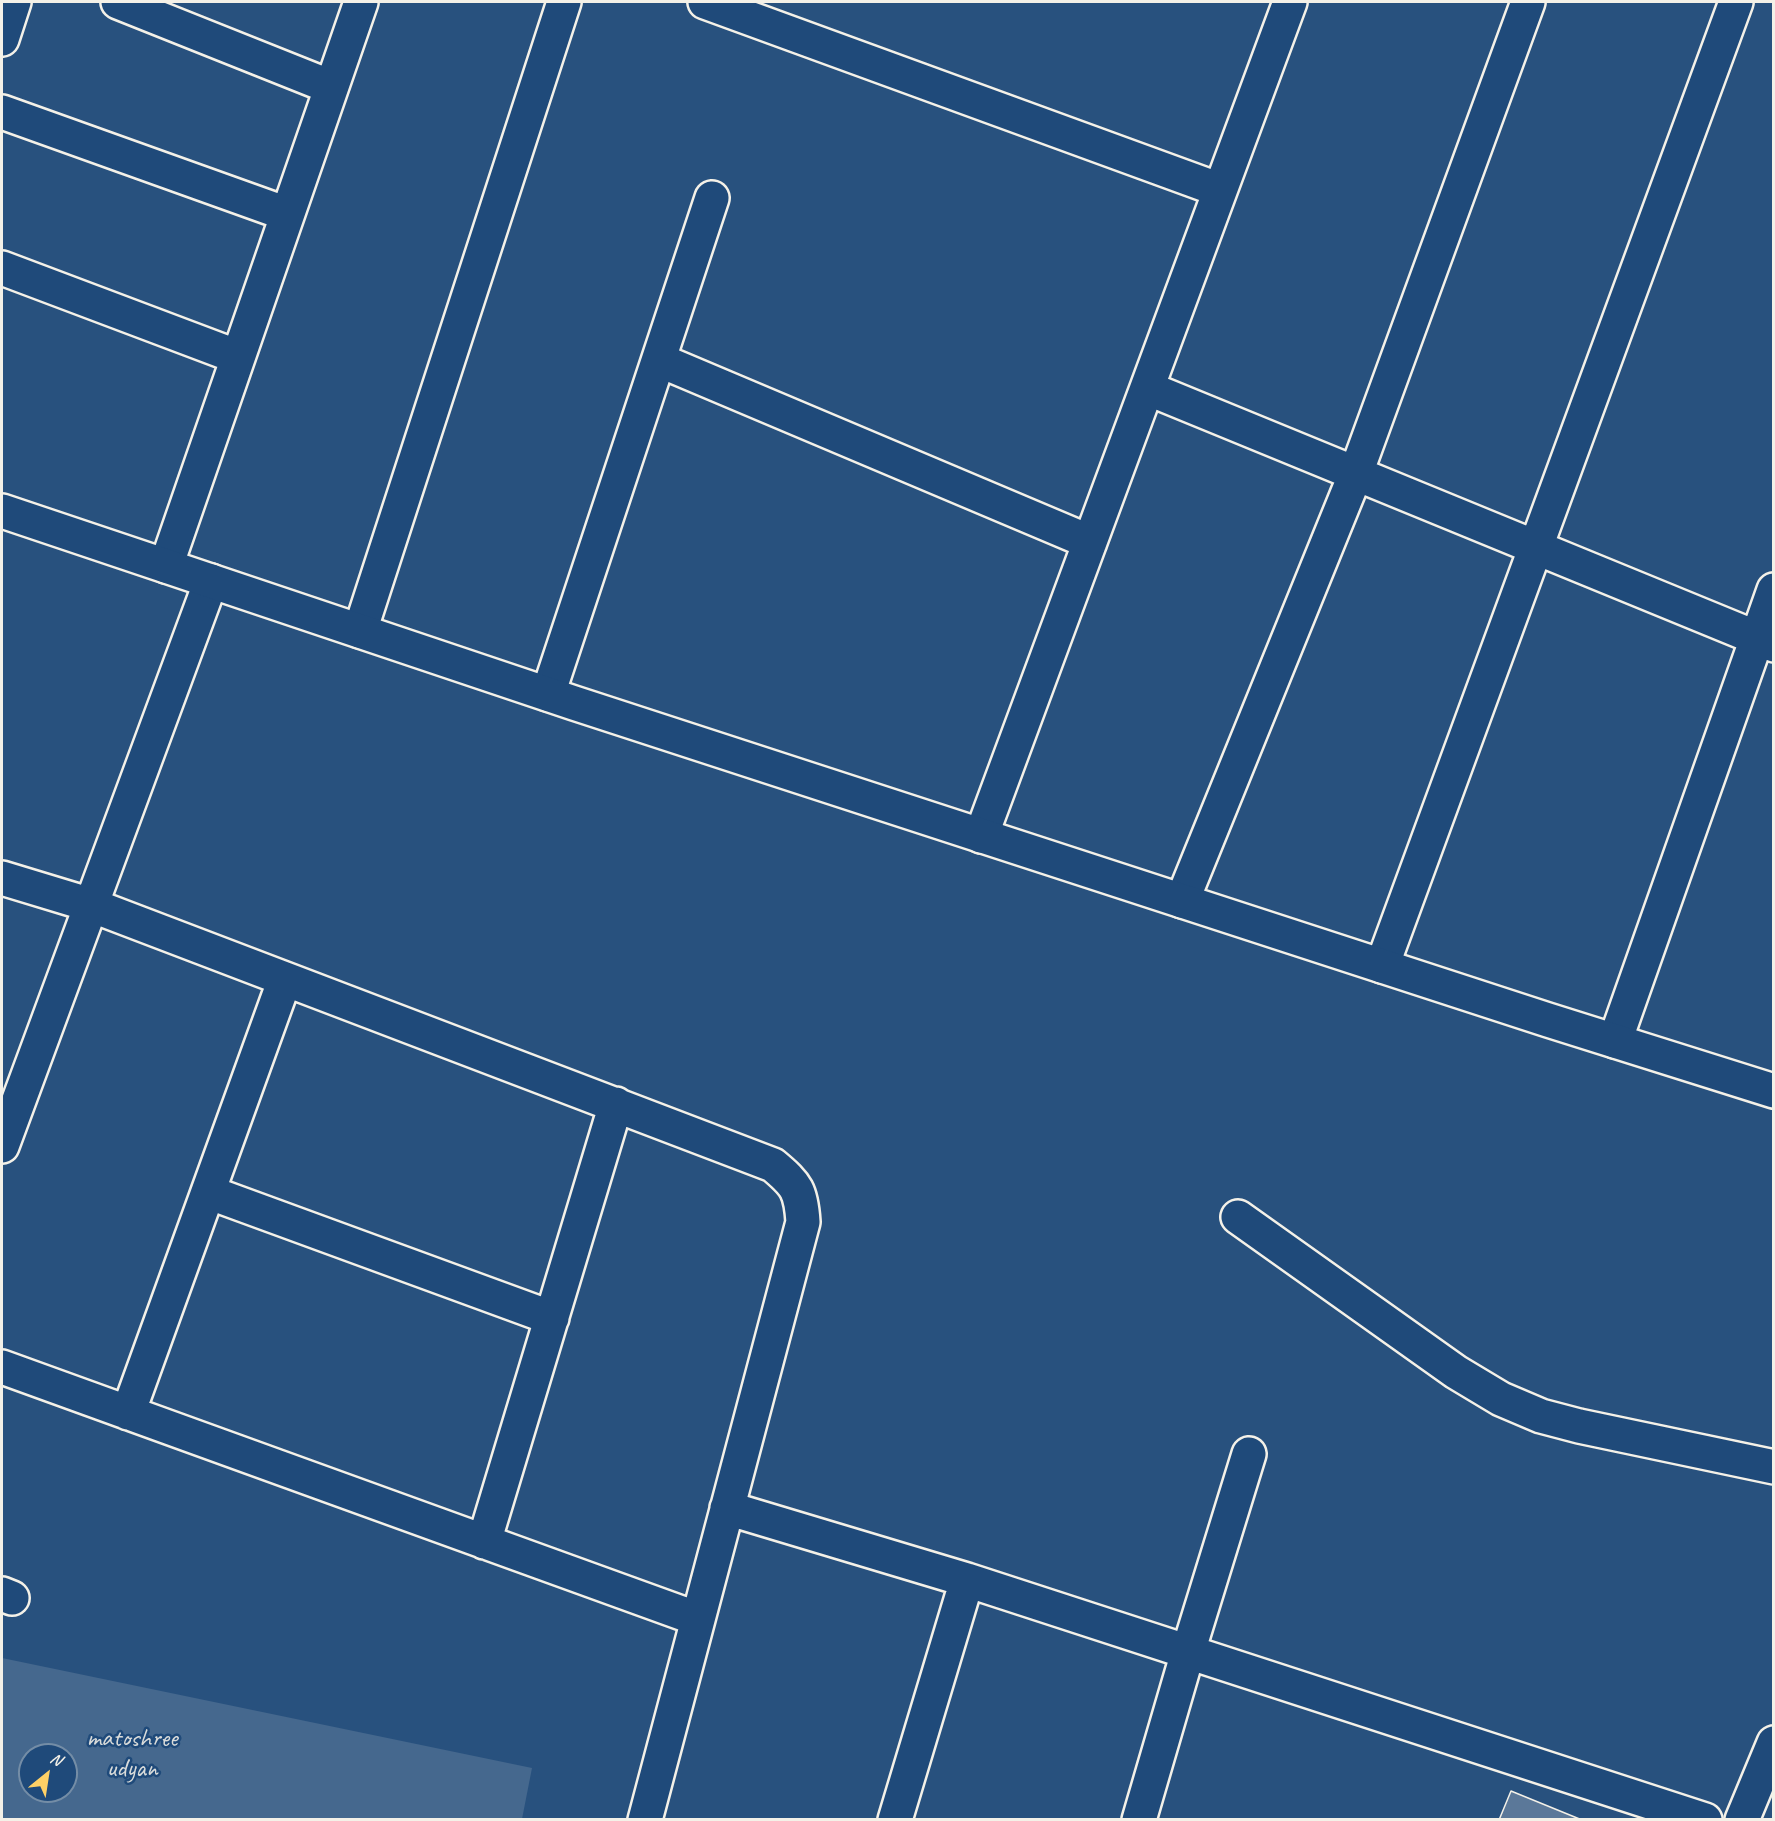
<!DOCTYPE html>
<style>
body{margin:0}
#map{position:relative;width:1775px;height:1821px;overflow:hidden;background:#28517e;font-family:Caveat,sans-serif}
canvas{display:block}
.frame{position:absolute;inset:0;border:3px solid #f4f1e8;pointer-events:none}
.north{position:absolute;left:18px;top:1743px;width:60px;height:60px;box-sizing:border-box;background:#1f4a7a;border:2px solid #748da6;border-radius:50%;rotate:30deg;font-size:16px;font-weight:700;line-height:24px;text-align:center;color:#f4f1e8}
.north::after{content:'';display:block;margin:auto;width:21px;height:27px;background:#ffd166;clip-path:polygon(50% 0,100% 100%,50% 72%,0 100%)}
</style>
<div id="map">
<canvas width="1775" height="1821"></canvas>
<div class="frame"></div>
<div class="north">N</div>
</div>
<script>
const g = document.querySelector('canvas').getContext('2d');
g.lineJoin = 'round';
function fill(path, color) { g.fillStyle = color; g.fill(path, 'evenodd'); }
function trace(path, color, width, dash) { g.strokeStyle = color; g.lineWidth = width; g.lineCap = dash ? 'butt' : 'round'; g.setLineDash(dash || []); g.stroke(path); }
function drawText(font, color, halo, rows, align = 'center') {
  g.font = font + ' Caveat,sans-serif'; g.lineWidth = 5; g.setLineDash([]); g.textBaseline = 'middle'; g.strokeStyle = halo; g.fillStyle = color; for (const [text, x, y, turn = 0] of rows) {
    g.save(); g.translate(x, y); g.rotate((+turn || 0) * Math.PI / 180); g.textAlign = isNaN(turn) ? turn : align; if (halo) g.strokeText(text, 0, 0); g.fillText(text, 0, 0); g.restore();
  }
}
fill(new Path2D(`
 M2,1658L532,1768L522,1819H2ZM30,1755H66V1791H30Z`), '#45688e');
const building = new Path2D(`
 M1511,1791L1582,1820H1499Z`);
fill(building, '#5b7899');
trace(building, '#f4f1e8', 1.5);
const minor = new Path2D(`
 M118,2L331,87
 M705,2L1220,190
 M2,39L14,2
 M2,112L287,214
 M2,268L238,357
 M659,360L1090,542
 M1147,388L1774,645
 M166,566L361,2
 M360,631L564,2
 M548,694L712,198
 M981,836L1290,2
 M2,878L91,905L773,1165C797,1185 801,1191 803,1222L645,1820
 M1182,901L1356,473L1528,2
 M1382,966L1736,2
 M1615,1041L1774,590
 M2,1146L211,581
 M208,1192L552,1318
 M1238,1217L1456,1372L1501,1399L1541,1416L1579,1426L1774,1467
 M2,1367L698,1619
 M128,1413L285,979
 M727,1508L967,1580L1705,1820
 M484,1542L616,1104
 M2,1594L12,1598
 M895,1820L967,1580
 M1139,1820L1188,1652L1249,1454`);
const tertiary = new Path2D(`
 M2,511L574,703L1548,1020L1774,1091
 M1742,1820L1774,1743`);
trace(minor, '#f4f1e8', 38);
trace(tertiary, '#f4f1e8', 38);
trace(minor, '#1f4a7a', 33);
trace(tertiary, '#1f4a7a', 33);
drawText('26px', '#dadcda', '#1f4a7a', [
 ["matoshree",132,1739],
 ["udyan",132,1769]
]);
</script>
